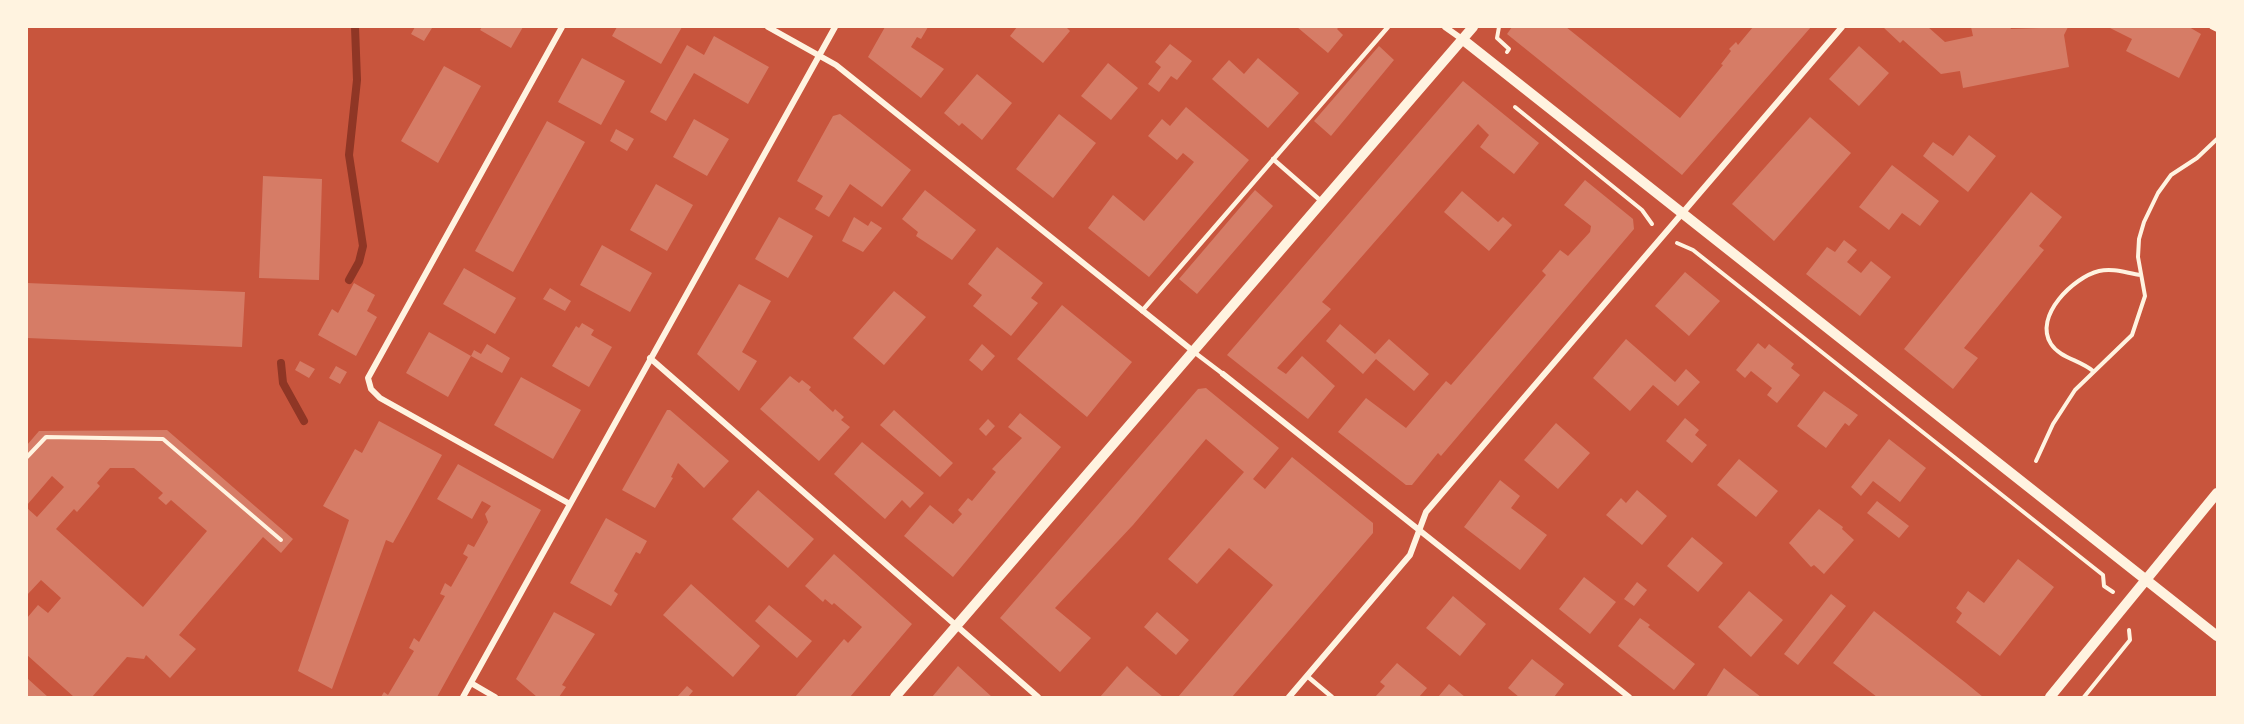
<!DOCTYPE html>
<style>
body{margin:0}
#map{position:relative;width:2244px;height:724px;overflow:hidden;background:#c8553d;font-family:"Open Sans",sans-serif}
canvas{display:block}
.frame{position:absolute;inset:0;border:28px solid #fff3e0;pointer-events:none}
</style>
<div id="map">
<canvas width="2244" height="724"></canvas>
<div class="frame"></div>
</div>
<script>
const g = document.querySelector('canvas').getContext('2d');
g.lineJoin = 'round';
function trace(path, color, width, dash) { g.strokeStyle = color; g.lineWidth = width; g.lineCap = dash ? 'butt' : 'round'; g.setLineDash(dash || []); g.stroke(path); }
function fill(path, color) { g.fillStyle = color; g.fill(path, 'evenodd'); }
trace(new Path2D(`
 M349,280L359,262L363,246L349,155L357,80L355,27
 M281,363L283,383L304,421`), '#8f3625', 8);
fill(new Path2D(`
 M415,27L432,28L424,41L411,34Z
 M482,27H523L511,48L480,30Z
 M617,27H682L661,64L612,36Z
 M885,27H928L921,39L917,37L911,47L944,69L921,98L868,57Z
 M1017,27H1066L1070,31L1043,63L1010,36Z
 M1297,27H1339L1337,29L1343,35L1328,53Z
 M1512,27H1566L1680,118L1723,65L1721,64L1731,51L1729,49L1736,42L1738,45L1753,27H1811L1682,175L1507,34Z
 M1883,27H1928L1945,42L1973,36L1971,27H2010L2011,29L2068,27L2064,35L2069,67L1963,88L1960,71L1941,74L1903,40L1900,43Z
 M2108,27H2189L2201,34L2179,78L2126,51L2132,39Z
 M714,36L769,67L748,104L694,73L666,121L650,112L687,45L704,55Z
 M1170,44L1192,61L1177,80L1171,76L1159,92L1148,84L1161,67L1155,62Z
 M1379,46L1394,60L1331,136L1314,121Z
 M1859,46L1889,73L1859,106L1829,79Z
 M582,58L625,81L601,125L558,102Z
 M1258,58L1299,93L1268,128L1212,79L1229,60L1244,74Z
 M1108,63L1138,88L1111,120L1081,96Z
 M444,66L481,86L438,163L401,141Z
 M977,74L1012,103L982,140L962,123L959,126L944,113Z
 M1463,81L1539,143L1514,174L1480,147L1489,135L1478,124L1322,302L1331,309L1277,368L1286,374L1302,356L1335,386L1308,419L1227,355Z
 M1186,107L1249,160L1149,277L1088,228L1113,195L1144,221L1194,162L1183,153L1177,160L1148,136L1162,119L1170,126Z
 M840,114L911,170L882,207L850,184L829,217L815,209L823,196L797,181L833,116Z
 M1059,114L1096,143L1053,198L1016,169Z
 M1810,117L1851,153L1774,241L1732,204Z
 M694,119L729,139L707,176L673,157Z
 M547,121L585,142L513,272L475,251Z
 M616,129L634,139L627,151L610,141Z
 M1969,135L1996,156L1968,192L1923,156L1933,142L1953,156Z
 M1892,165L1939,201L1920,226L1902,213L1889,230L1859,207Z
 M263,176L322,179L319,280L259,278Z
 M1585,180L1633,219L1634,229L1441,456L1438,453L1412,485H1406L1338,432L1366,398L1406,428L1446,381L1451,385L1546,275L1542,271L1560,250L1568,256L1590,232L1591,226L1564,205Z
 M656,184L693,205L667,251L630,230Z
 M925,190L976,230L952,260L916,236L918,232L902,219Z
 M1255,190L1273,206L1197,294L1179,279Z
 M1462,191L1498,222L1503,217L1512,225L1489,251L1444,212Z
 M2031,192L2062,217L2039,246L2044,250L1964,348L1978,358L1953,389L1904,349Z
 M779,217L813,236L788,278L755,259Z
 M854,217L868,226L871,221L882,228L863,252L842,241Z
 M1844,240L1857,250L1847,262L1861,273L1871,261L1891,277L1860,316L1806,274L1827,247L1835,252Z
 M602,245L652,273L630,312L580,285Z
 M997,247L1043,283L1031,298L1038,303L1011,336L973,306L982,295L968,284Z
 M464,268L516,298L495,334L443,304Z
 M1685,272L1720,301L1689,336L1655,306Z
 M27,283L245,292L242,347L27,338Z
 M354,283L375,295L367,311L377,317L356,356L318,335L332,309L338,313Z
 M739,284L771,301L742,352L757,361L739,391L697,354Z
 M550,288L571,301L565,311L543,299Z
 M894,291L926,317L884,365L853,338Z
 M1062,305L1132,362L1087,417L1017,359Z
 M582,323L594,330L591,335L612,347L589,387L552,366L576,326L579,328Z
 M1340,324L1375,354L1389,339L1429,374L1414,391L1376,359L1363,374L1326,341Z
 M429,332L471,356L448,397L406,373Z
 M1626,339L1675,382L1686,369L1700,382L1678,406L1653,385L1630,411L1593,378Z
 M1758,343L1765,349L1769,344L1794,364L1791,368L1800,375L1777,403L1767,395L1772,388L1751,371L1745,378L1736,370Z
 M487,344L510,358L502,373L471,356L474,350L481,354Z
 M982,344L995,356L982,371L969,360Z
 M300,361L315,369L309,378L295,370Z
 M336,366L347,372L340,384L329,378Z
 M790,376L799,383L802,380L811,387L809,390L833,412L835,409L844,417L841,420L850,427L819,461L760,409Z
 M521,377L581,410L553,459L494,425Z
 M1206,388L1279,448L1253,479L1265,489L1292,457L1373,523V533L1232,697H1178L1273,585L1229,548L1197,584L1168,559L1244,472L1206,439L1133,525L1055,608L1091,638L1060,672L1000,618L1198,389Z
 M1824,391L1858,415L1849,426L1845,423L1826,448L1797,426Z
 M667,410H670L729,461L704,488L678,463L671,477L673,478L655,508L622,490Z
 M894,410L953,463L940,477L880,425Z
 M1020,413L1061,447L953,577L904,536L930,505L953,524L962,514L958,510L968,498L972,501L996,472L992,469L1022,438L1008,427Z
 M1685,418L1699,430L1695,435L1707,445L1692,463L1666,441Z
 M988,419L995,426L986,436L979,429Z
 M379,421L442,455L393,543L386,540L332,689L298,671L349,520L323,506L355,449L362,453Z
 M1556,423L1590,453L1558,489L1524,460Z
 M167,430L293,539L281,553L263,537L179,635L196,649L170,678L146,655L144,659L127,657L92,697H74L27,655V618L38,605L48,613L61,598L41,580L27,595V508L37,517L64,487L52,476L27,505V445L39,431ZM110,468H134L163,493L158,498L166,505L171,500L207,531L143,607L56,529L74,509L77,512L100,486L97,483Z
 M1889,439L1926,468L1900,502L1873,481L1861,496L1851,487Z
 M862,442L924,493L910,508L902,500L885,519L834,474Z
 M1739,459L1778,491L1756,517L1717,485Z
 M458,464L541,510L437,697H381L384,692L388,695L414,651L409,648L414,638L419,642L445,596L440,594L445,583L451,587L468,557L463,554L468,544L474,547L488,522L485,514L491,506L482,501L472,519L437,499Z
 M1500,480L1520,496L1511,508L1547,535L1520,570L1464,527Z
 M758,490L814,539L788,568L732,519Z
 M1637,490L1667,516L1642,545L1606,515L1621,498L1626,503Z
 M1877,501L1909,526L1899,538L1867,513Z
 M1819,509L1843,527L1842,529L1854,540L1824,574L1814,565L1811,567L1789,543Z
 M606,518L647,541L640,554L636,552L614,591L618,594L611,606L570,583Z
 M1692,537L1723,563L1698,592L1667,566Z
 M834,554L912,624L850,697H795L844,639L848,643L862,627L834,603L832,605L825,599L823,602L805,586Z
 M2018,559L2054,587L2000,656L1956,622L1962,613L1956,608L1968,591L1984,603Z
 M1584,577L1616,602L1590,634L1559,609Z
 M1637,582L1647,590L1634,606L1624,599Z
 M691,584L760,646L733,677L663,615Z
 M1749,591L1783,620L1751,657L1718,627Z
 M1831,594L1846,606L1798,665L1784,654Z
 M1453,596L1486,624L1460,656L1426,628Z
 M769,605L812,641L797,658L755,621Z
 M1874,611L1966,683L1983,697H1877L1833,663Z
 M554,612L595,634L562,685L566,687L559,697H537L516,679Z
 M1157,612L1189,640L1176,655L1144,627Z
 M1640,618L1650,625L1648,627L1695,664L1674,690L1618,646Z
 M1532,659L1564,684L1554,697H1519L1508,688Z
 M1397,663L1427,688L1419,697H1375L1385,686L1380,682Z
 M958,666L992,697H932Z
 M1127,666L1133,672L1163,697H1100Z
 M1724,668L1735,677L1761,697H1706Z
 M27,678L48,697H27Z
 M1449,684L1453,687L1465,697H1438Z
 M687,686L693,691L688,697H677Z`), '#d67c66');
trace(new Path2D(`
 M1499,27L1497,38L1509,49L1507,52
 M2211,27L2217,30
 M1515,107L1642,210L1652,224
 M1677,243L1693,250L2103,575L2104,586L2113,592
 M2093,371C2080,360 2060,358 2051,344C2033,316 2074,277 2099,271C2114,268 2126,273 2141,275
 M27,457L46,437L163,439L281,540
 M2036,461L2053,424L2075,390L2132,335L2145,296L2138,257L2139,239L2144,222L2158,193L2171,175L2197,158L2217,139
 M2084,697L2130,640L2129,630`), '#fff3e0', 4);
trace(new Path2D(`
 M1273,159L1321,201
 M1142,311L1388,27
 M1194,352L1223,374
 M1307,676L1332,697`), '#fff3e0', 4.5);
trace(new Path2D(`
 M562,27L368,378L371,389L380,398L570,504
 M768,27L836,65L1193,351
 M1445,27L1462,39
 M650,358L1038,697
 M1223,374L1629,697
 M471,683L495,697
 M463,697L835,27
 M1289,697L1410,555L1426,512L1842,27`), '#fff3e0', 6);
trace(new Path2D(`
 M1462,39L2217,636
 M895,697L1473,27
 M2050,697L2217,493`), '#fff3e0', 10);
</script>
